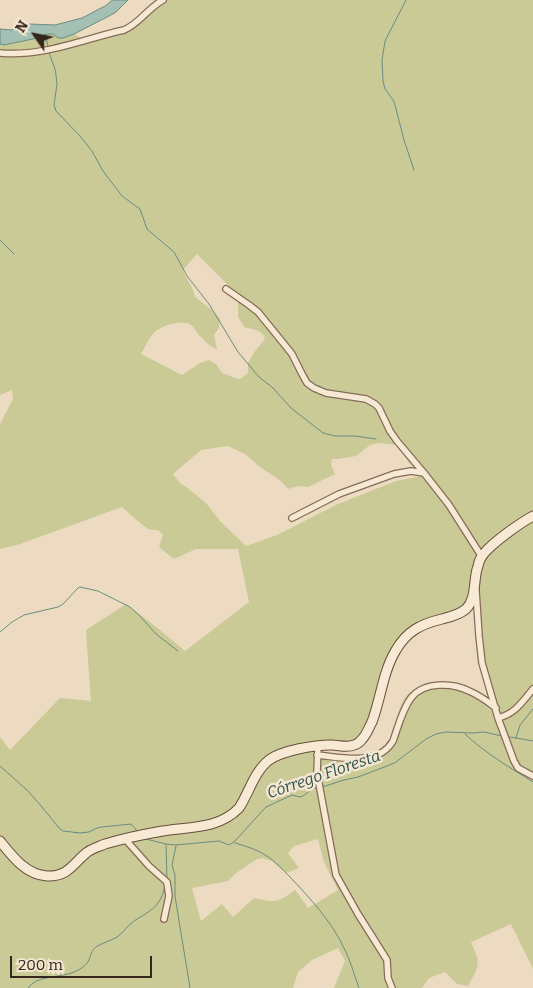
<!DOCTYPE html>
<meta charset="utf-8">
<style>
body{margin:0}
#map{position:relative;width:533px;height:988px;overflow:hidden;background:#ecdbc1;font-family:Bitter,serif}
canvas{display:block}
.north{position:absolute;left:10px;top:10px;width:50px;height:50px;-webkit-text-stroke:4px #f4e6d0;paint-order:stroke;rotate:303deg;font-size:14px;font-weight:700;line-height:20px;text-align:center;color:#35261d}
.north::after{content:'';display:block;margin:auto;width:18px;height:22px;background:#35261d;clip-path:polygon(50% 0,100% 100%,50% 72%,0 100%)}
.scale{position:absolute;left:10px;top:956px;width:142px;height:22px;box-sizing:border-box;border:2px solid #35261d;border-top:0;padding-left:6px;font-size:15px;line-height:18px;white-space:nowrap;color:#35261d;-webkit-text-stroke:4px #f4e6d0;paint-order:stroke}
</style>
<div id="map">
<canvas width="533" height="988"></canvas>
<div class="north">N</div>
<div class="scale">200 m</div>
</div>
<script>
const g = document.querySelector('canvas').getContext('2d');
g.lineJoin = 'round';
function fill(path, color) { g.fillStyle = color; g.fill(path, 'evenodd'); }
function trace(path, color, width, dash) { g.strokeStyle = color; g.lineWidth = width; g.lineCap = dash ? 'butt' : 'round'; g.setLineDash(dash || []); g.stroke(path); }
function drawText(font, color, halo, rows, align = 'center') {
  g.font = font + ' Bitter,serif'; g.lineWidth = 5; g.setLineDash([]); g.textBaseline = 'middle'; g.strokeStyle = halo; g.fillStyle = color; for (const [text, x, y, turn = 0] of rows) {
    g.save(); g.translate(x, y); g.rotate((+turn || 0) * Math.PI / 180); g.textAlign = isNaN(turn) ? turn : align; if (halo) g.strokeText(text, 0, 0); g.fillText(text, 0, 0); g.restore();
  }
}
fill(new Path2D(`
 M162,0H533V969L511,924L471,942C481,965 480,964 468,986L457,984L445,972L429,978L422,988H334L345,961L338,948L312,960L298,972L293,988H0V737L10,750L60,698L91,701L86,630L126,604L155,626L185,651L249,602L238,549H196L174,559L159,547L163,535C157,527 156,532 149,529C145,528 127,511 122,507L20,544L0,549V424L13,399L12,390L0,395V44L4,45L33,39L48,34H53L63,38L74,34L85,40L129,28ZM197,254L238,295V317L244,327C252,330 263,329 265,339L255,351L248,363V373L242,378L238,379L222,373L216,364L209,360L200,363L182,375L141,354C146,346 149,336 157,330C164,325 184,319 191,325C194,327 196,331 198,334C203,339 210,347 217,349L214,335L219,328L220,319L213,311L195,297C193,286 186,279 183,270ZM379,443L397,445L409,463L422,476L396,481L338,504L277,535L246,546L220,521L206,503L186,487L180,483L173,474L201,450L228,446L245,454L260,467L281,481L288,489L298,486L308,487L335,474L331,465L332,459H337L356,456L370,445ZM475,600L487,697L437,684L427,683L409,693C400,702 398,713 395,725C384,766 356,758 322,755V749L348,750L372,731L398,648L420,627L474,603ZM318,839L324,862L338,890L308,908L295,890C278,903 275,903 254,898L233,917L222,904L201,921L192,888L228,881L236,873L257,859L262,858L272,861L286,873L299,868L288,853L294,846Z`), '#c9ca95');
const water = new Path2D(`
 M113,0H128L116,12L109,16L74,34L63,38H58L53,34H48L33,39L4,45L0,44V29L11,30L30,24L55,25L82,18L105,6Z`);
fill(water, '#a4bfb4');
trace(water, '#6b8c81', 1);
trace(new Path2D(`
 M406,0L385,41L382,60L383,81L385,89L393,100L395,105L404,140L414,170
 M45,34L48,46
 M49,53L55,69L56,75L57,84L54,105L56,111L80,136L92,151L103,171L122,196L140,209L147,229L174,252L187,276L209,304L238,352L259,377L273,388L291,408L323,433L335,436H355L376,439
 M0,240L14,254
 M0,632L12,622L24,615L58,607L63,604L78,588L80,587L98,591L130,607L139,615L156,634L178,651
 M465,734C485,753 509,767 533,782
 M510,737L533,741
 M516,738L520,725L533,709
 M0,766L28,791L42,807L59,828L63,831L80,833L89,832L97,828L102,827L131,824L138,832
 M322,787L344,780L358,777L387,766L396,762L426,739L436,734L446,732L472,733L484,732L502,736
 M146,839L166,844L176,845L219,841L229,845L234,842L266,807L292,795L300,797L303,796L311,790L318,787
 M235,843C246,846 258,850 267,856C276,862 283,870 290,877C309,897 332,922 344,948C351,961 354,975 359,988
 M166,845L167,878
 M176,846L172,865L175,875V896L190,988
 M28,988C36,975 61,978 74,972C79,970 86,966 89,960C91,955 91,951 96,947C102,943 110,941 117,937C123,933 127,926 134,921C151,910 161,907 165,885`), '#6b8c81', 1);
const minor = new Path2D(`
 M0,53C43,57 83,39 124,30C139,24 148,8 163,0
 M226,289L249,305L258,312L284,344L292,354L302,374L307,383L314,388L326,393L366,399L375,404L379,408L390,431L397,441L424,473L449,505L482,557
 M292,518L339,494L394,474L411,471L424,473
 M476,591L479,636L482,663L498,718L514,761L518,768L533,776
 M498,718C515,714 522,702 533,689
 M318,746L317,773L336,875L358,914L387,960L388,978L392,988
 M317,755C341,757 378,767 393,741C398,727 402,710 411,698C424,681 453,683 469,691C479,695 487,701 496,708
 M125,839L149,866L167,882L169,896L164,919`);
const secondary = new Path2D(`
 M0,841C12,856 26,875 47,876C67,877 72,865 85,854C90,849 98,847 105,844C122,839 140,835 157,832C185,826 217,831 239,808C249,793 254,772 269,760C283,750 315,745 331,745C339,745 347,748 354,745C358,744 361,741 363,738C367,734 369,727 372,722C381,698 383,671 396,650C407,631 421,624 442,619C450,617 459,615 466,609C477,598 473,579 478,566C479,560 483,554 487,550C498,539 520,523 533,516`);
trace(minor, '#856c59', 8);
trace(secondary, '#674d3c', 11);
trace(minor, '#f8e9d4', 5.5);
trace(secondary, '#f8e9d4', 9);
drawText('italic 16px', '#2d554e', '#f4e6d0', [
 ["Córrego Floresta",324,775,-19]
]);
</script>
